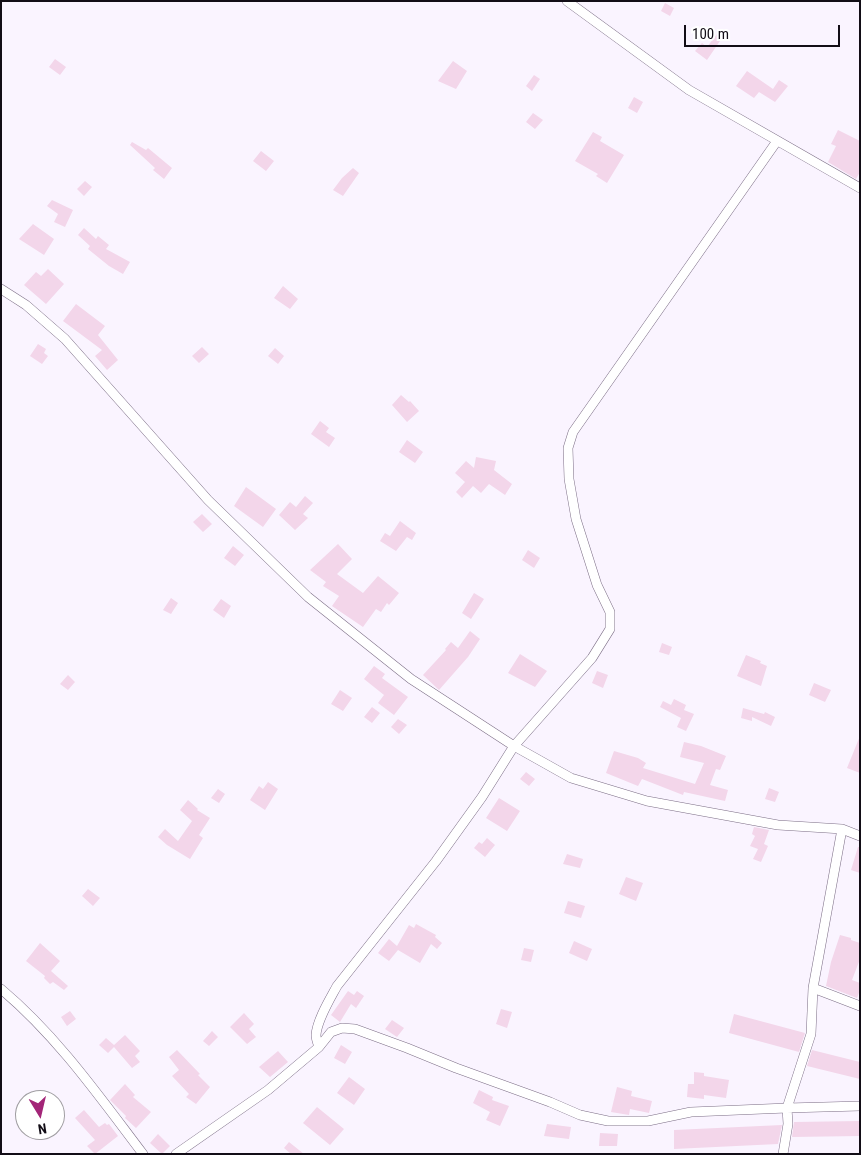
<!DOCTYPE html>
<style>
body{margin:0}
#map{position:relative;width:861px;height:1155px;overflow:hidden;background:#faf4ff;font-family:"Roboto Condensed",sans-serif}
canvas{display:block}
.frame{position:absolute;inset:0;border:2px solid #120d16;pointer-events:none}
.north{position:absolute;left:15px;top:1090px;width:50px;height:50px;box-sizing:border-box;background:#fff;border:1px solid #a09ea2;border-radius:50%;rotate:171deg;font-size:14px;font-weight:700;line-height:20px;text-align:center;color:#120d16}
.north::after{content:'';display:block;margin:auto;width:18px;height:22px;background:#a32578;clip-path:polygon(50% 0,100% 100%,50% 72%,0 100%)}
.scale{position:absolute;left:684px;top:25px;width:156px;height:22px;box-sizing:border-box;border:2px solid #120d16;border-top:0;padding-left:6px;font-size:15px;line-height:18px;white-space:nowrap;color:#120d16;-webkit-text-stroke:4px #fff;paint-order:stroke}
</style>
<div id="map">
<canvas width="861" height="1155"></canvas>
<div class="frame"></div>
<div class="north">N</div>
<div class="scale">100 m</div>
</div>
<script>
const g = document.querySelector('canvas').getContext('2d');
g.lineJoin = 'round';
function fill(path, color) { g.fillStyle = color; g.fill(path, 'evenodd'); }
function trace(path, color, width, dash) { g.strokeStyle = color; g.lineWidth = width; g.lineCap = dash ? 'butt' : 'round'; g.setLineDash(dash || []); g.stroke(path); }
fill(new Path2D(`
 M665,3L674,8L670,16L661,11Z
 M717,34L722,38L707,60L695,51L702,43L707,47Z
 M55,59L66,67L60,75L49,67Z
 M453,61L467,71L456,89L438,81Z
 M747,71L773,89L779,80L788,86L775,102L759,92L754,98L736,86Z
 M534,75L540,79L532,91L526,86Z
 M634,97L643,102L637,113L628,108Z
 M533,113L543,120L535,129L526,122Z
 M838,130L860,141V172L856,179L828,162L836,146L831,144Z
 M593,132L602,137L600,141L624,155L607,183L596,176L598,174L575,161Z
 M132,142L146,150L148,148L172,168L164,179L153,170L155,168L130,145Z
 M261,151L274,161L266,171L253,161Z
 M353,168L359,173L343,196L333,190L342,178Z
 M85,181L92,187L84,196L77,189Z
 M52,200L73,210L65,227L54,222L58,214L47,206Z
 M33,224L54,239L44,255L19,239Z
 M84,228L96,239L98,236L109,245L106,249L130,262L123,274L109,266L88,249L90,246L78,235Z
 M48,269L64,284L46,304L24,285L36,272L41,276Z
 M283,286L298,299L290,309L274,298Z
 M76,304L105,326L98,335L118,360L107,370L95,356L102,350L63,321Z
 M38,344L46,349L44,353L48,356L42,364L30,356Z
 M202,347L209,354L199,363L192,356Z
 M275,348L284,356L278,364L268,356Z
 M401,395L409,402L410,401L419,411L407,422L392,405Z
 M320,421L329,428L326,432L335,438L329,447L311,434Z
 M407,440L423,452L415,463L399,452Z
 M476,457L496,461L494,470L512,484L505,495L489,484L481,493L473,486L462,498L456,492L465,482L455,473L466,461L474,468Z
 M246,487L276,509L263,527L234,506Z
 M305,496L313,503L303,514L308,518L295,530L279,515L290,502L296,507Z
 M202,514L212,524L203,532L193,522Z
 M400,521L416,533L412,540L407,537L396,551L380,541L385,533L390,536Z
 M338,544L352,559L337,574L363,593L378,576L399,593L389,605L387,603L381,612L376,609L363,627L332,606L339,596L323,586L326,582L310,570Z
 M233,546L244,555L235,566L224,558Z
 M528,550L540,558L534,568L522,560Z
 M474,593L484,599L471,619L462,613Z
 M171,598L178,603L171,614L163,610Z
 M221,599L231,606L224,618L213,610Z
 M470,631L480,639L468,657L439,690L423,675L446,650L445,649L451,642L458,648Z
 M662,643L672,647L669,655L659,652Z
 M520,654L547,671L535,687L508,673Z
 M746,655L761,661L760,663L767,666L761,686L737,676Z
 M374,666L385,674L382,678L408,697L394,715L378,703L384,695L364,679Z
 M597,671L608,675L603,688L592,683Z
 M68,675L75,682L68,690L60,684Z
 M814,683L831,690L825,702L809,695Z
 M340,690L352,698L343,711L331,704Z
 M674,699L686,705L684,710L694,714L686,731L677,727L681,718L660,707L663,701L671,705Z
 M372,707L380,713L372,723L364,717Z
 M743,708L764,714L765,712L775,717L771,726L752,717V721L741,718Z
 M398,719L407,725L399,734L391,727Z
 M860,736V773L847,768Z
 M684,742L701,746L726,756L720,770L716,769L710,785L728,790L725,801L684,792L683,795L642,779L638,786L606,773L614,751L638,758L646,763L643,768L695,784L704,763L680,757Z
 M526,772L535,779L529,786L520,779Z
 M268,782L278,789L265,810L250,800L259,786L263,789Z
 M769,788L779,792L775,802L765,799Z
 M218,789L225,794L219,803L211,798Z
 M499,798L520,811L507,831L486,818Z
 M188,800L198,809L197,810L210,818L199,835L203,838L190,859L167,845L158,837L165,829L178,841L192,821L180,810Z
 M754,827L769,830L764,844L768,846L761,862L753,859L758,849L750,846L755,836L752,834Z
 M487,838L495,845L485,857L474,848L479,842L482,844Z
 M858,847H860V873L851,870Z
 M567,854L583,859L580,868L563,864Z
 M626,877L643,883L636,901L619,894Z
 M88,889L100,898L93,906L82,896Z
 M568,901L585,906L581,918L564,913Z
 M416,924L436,935L435,937L442,943L437,949L431,944L420,963L398,950L389,961L378,953L389,939L397,946L409,925L414,928Z
 M840,935L851,938V940L860,943V959L852,980L860,983V990L857,998L826,986L831,962Z
 M574,941L592,949L587,961L569,953Z
 M40,943L60,961L51,971L68,986L64,990L53,982L50,984L44,978L45,976L26,961Z
 M524,948L534,950L531,962L521,960Z
 M348,991L354,995L357,991L364,996L356,1008L351,1004L340,1022L331,1015Z
 M501,1009L512,1012L507,1028L496,1024Z
 M70,1011L76,1019L67,1026L61,1017Z
 M244,1013L254,1024L249,1029L256,1037L247,1044L230,1027Z
 M734,1014L805,1033L799,1052L729,1033Z
 M392,1020L404,1028L397,1037L385,1029Z
 M212,1031L218,1037L209,1046L203,1041Z
 M125,1035L140,1051L135,1056L140,1062L132,1068L114,1047L108,1053L99,1045L106,1038L114,1045Z
 M341,1045L352,1052L345,1064L334,1058Z
 M177,1050L200,1074L198,1075L210,1087L196,1104L186,1097L189,1094L172,1076L179,1070L169,1057Z
 M812,1050L860,1062V1079L807,1066Z
 M278,1051L288,1062L270,1077L259,1067Z
 M694,1072L704,1073V1076L729,1080L726,1098L704,1095V1099L687,1097L688,1084H694Z
 M349,1077L365,1089L354,1105L337,1093Z
 M125,1084L135,1095L133,1097L151,1112L136,1128L125,1118L126,1116L110,1100Z
 M617,1087L632,1091L631,1096L652,1101L649,1113L630,1109L629,1115L611,1112Z
 M479,1090L493,1097L492,1100L509,1106L500,1126L486,1120L490,1112L473,1103Z
 M317,1107L344,1129L330,1145L303,1123Z
 M84,1110L99,1127L105,1123L107,1125L109,1124L118,1136L95,1154L87,1146L95,1140L75,1118Z
 M860,1121V1136L792,1137L794,1122Z
 M547,1124L571,1127L569,1139L544,1136Z
 M782,1125L778,1144L674,1149V1130Z
 M600,1133L618,1134L617,1146H599Z
 M158,1134L170,1146L162,1154L150,1143Z
 M289,1142L304,1154H291L284,1148Z`), '#f3d6ea');
const minor = new Path2D(`
 M567,1L689,90L860,188
 M1,289L26,305L65,339L208,500L308,597L411,679L514,746L571,778L647,801L778,825L842,829L860,836
 M813,988L860,1006
 M1,989C57,1036 99,1096 143,1154
 M319,1047C318,1044 316,1039 316,1035C317,1020 330,999 337,986L436,861L482,797L514,746L592,658L610,629V612L597,585L576,519L569,479L568,448L573,432L777,141
 M176,1154L268,1090L319,1047L331,1032L342,1028L355,1029L407,1048L456,1068L550,1102L580,1115L608,1121H648L691,1112L787,1108L811,1034L813,988L842,829
 M783,1154L788,1124L787,1108L860,1106`);
trace(minor, '#7c6e86', 10);
trace(minor, '#fff', 9);
</script>
